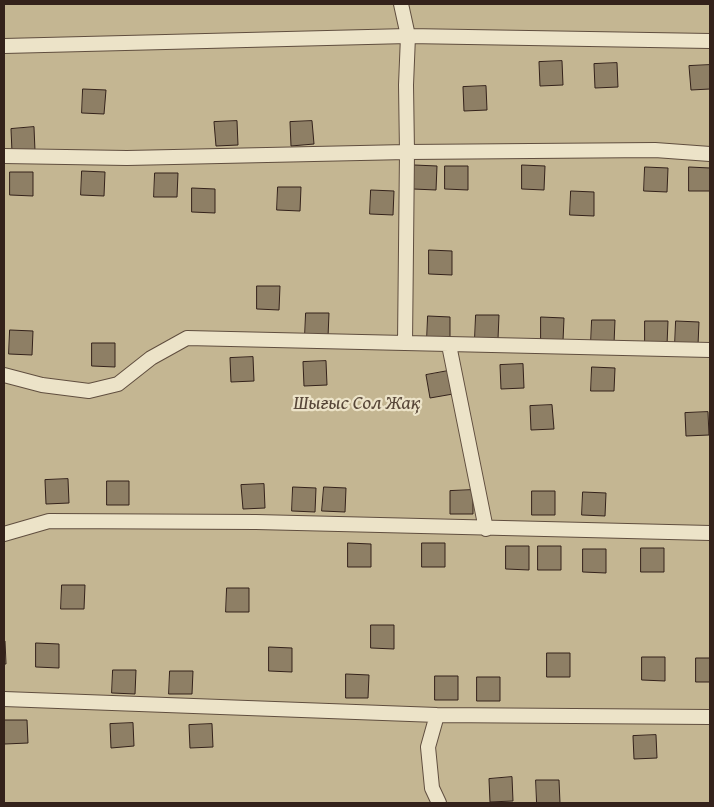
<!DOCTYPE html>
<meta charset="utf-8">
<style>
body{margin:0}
#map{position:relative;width:714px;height:807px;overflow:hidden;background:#e2d4aa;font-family:"Gentium Book Plus",serif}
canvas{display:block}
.frame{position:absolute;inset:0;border:5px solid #34221b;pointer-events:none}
</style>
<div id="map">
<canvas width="714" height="807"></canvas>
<div class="frame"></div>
</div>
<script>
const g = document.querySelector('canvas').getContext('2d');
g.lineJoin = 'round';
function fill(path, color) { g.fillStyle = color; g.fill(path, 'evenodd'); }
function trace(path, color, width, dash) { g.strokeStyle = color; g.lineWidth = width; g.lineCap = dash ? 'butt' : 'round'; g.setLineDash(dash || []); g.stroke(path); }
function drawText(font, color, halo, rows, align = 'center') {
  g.font = font + ' "Gentium Book Plus",serif'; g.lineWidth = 4.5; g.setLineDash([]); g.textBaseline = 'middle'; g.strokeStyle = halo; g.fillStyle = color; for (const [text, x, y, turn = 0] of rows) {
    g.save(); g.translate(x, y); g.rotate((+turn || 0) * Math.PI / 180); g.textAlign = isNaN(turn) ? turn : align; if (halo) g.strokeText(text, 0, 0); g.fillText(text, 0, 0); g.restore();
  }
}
fill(new Path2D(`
 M4,4H710V803H4Z`), '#c4b692');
const building = new Path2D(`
 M562,61L563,85L540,86L539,62Z
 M617,63L618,87L595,88L594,64Z
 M710,65V89L691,90L689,66Z
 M486,86L487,110L464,111L463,87Z
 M83,89L106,90L104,114L82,113Z
 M237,121L238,145L216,146L214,122Z
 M312,121L314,144L291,146L290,122Z
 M34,127L35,151L12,152L11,129Z
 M414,165L437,166L436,190L413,189Z
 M522,165L545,166L544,190L522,189Z
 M445,166H468V190L445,189Z
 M645,167L668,168L667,192L644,191Z
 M689,167L710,168V191H689Z
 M82,171L105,172L104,196L81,195Z
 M10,172H33V196L10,195Z
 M155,173H178L177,197H154Z
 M278,187H301L300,211L277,210Z
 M192,188L215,189V213L192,212Z
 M371,190L394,191L393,215L370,214Z
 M571,191L594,192V216L570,215Z
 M429,250L452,251V275L429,274Z
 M257,286H280L279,310L257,309Z
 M306,313H329L328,337L305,336Z
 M476,315H499L498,339L475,338Z
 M428,316L450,317V341L427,340Z
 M541,317L564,318L563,341H541Z
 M592,320H615L614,344L591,343Z
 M645,321H668L667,345H645Z
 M676,321L699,322L698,345H675Z
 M10,330L33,331L32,355L9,354Z
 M92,343H115V367L92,366Z
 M253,357L254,381L231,382L230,358Z
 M326,361L327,385L304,386L303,362Z
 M523,364L524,388L501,389L500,365Z
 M592,367L615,368L614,391H591Z
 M448,371L453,394L430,398L426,375Z
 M552,405L554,429L531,430L530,406Z
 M708,412L709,435L686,436L685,413Z
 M68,479L69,503L46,504L45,480Z
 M107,481H129V505H107Z
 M264,484L265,508L243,509L241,485Z
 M293,487L316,488L315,512L292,511Z
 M324,487L346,488L345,512L322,511Z
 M473,490V514H450V491Z
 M532,491H555V515H532Z
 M583,492L606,493L605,516L582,515Z
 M348,543L371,544V567H348Z
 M422,543H445V567H422Z
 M506,546H529V570L506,569Z
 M538,546H561V570H538Z
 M641,548H664V572H641Z
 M583,549H606V573L583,572Z
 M62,585H85L84,609H61Z
 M227,588H249V612H226Z
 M371,625H394V649L371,648Z
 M4,641H5L6,664H4Z
 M36,643L59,644V668L36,667Z
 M269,647L292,648V672L269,671Z
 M547,653H570V677H547Z
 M642,657H665V681L642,680Z
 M696,658H710V682H696Z
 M113,670H136L135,694L112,693Z
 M170,671H193L192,694H169Z
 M346,674L369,675L368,698H346Z
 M435,676H458V700H435Z
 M477,677H500V701H477Z
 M4,720H27L28,743L5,744Z
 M133,723L134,746L111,748L110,724Z
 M212,724L213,747L190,748L189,725Z
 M656,735L657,758L634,759L633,736Z
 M512,777L513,801L490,802L489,779Z
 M536,780H559L560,803H537Z`);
fill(building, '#8e7f65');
trace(building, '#34221b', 1);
const minor = new Path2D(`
 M401,4L408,36L406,85L407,152L405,343L710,350
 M4,46L408,36L710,41
 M4,156L127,158L407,152L655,150L710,154
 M449,345L486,529
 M4,375L42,385L89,391L118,384L151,358L187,338L405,343
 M4,534L49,521L256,522L710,533
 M4,699L437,715L710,717
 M437,715L428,747L432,788L439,803`);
trace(minor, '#604e3f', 16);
trace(minor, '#ece3c8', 14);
drawText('italic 20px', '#584739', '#ece3c8', [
 ["Шығыс Сол Жақ",357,404]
]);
</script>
